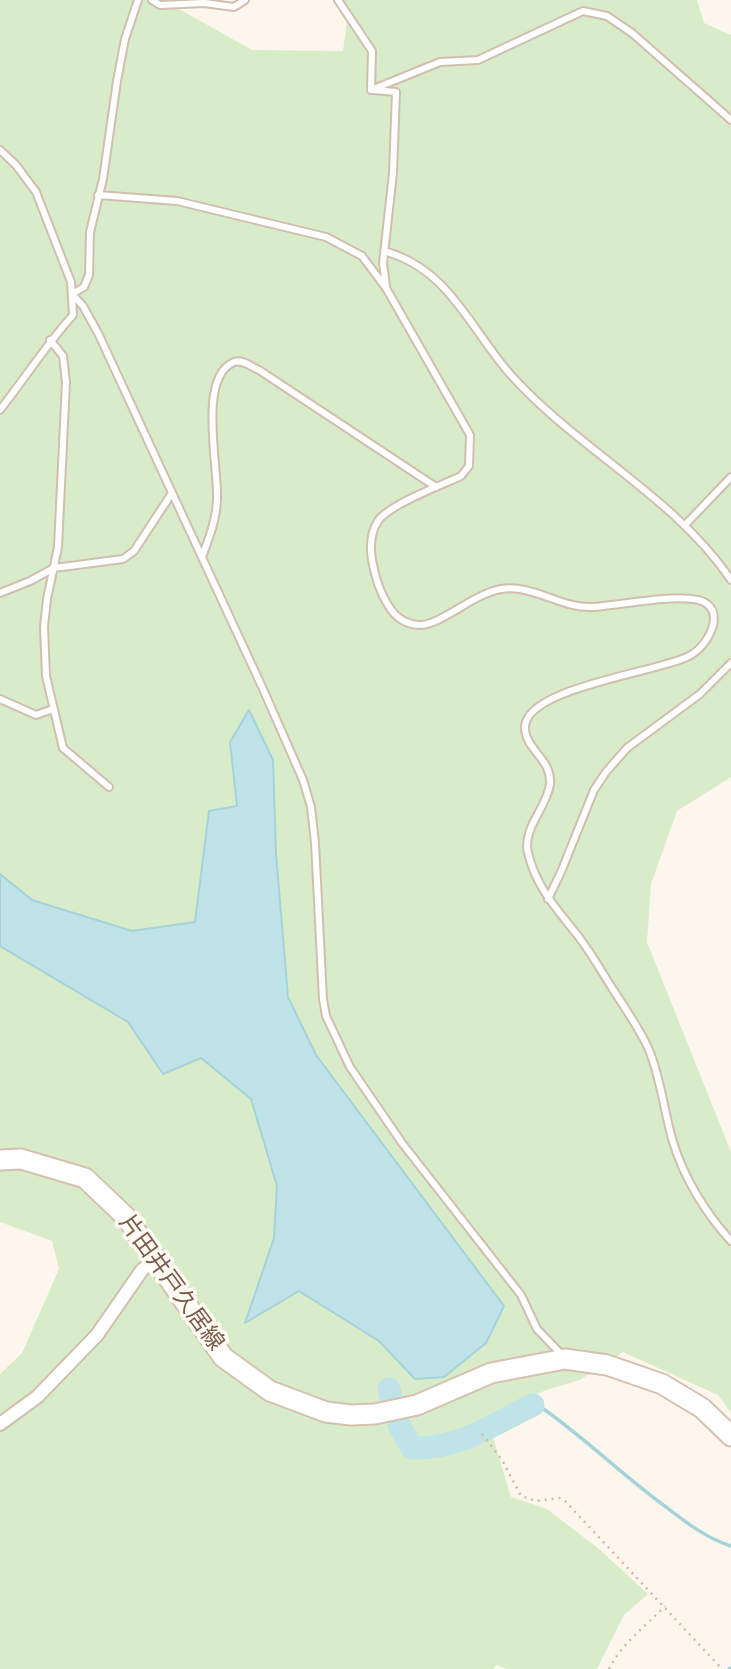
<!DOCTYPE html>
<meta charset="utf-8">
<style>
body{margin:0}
canvas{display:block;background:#fdf6ec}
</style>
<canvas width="731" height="1669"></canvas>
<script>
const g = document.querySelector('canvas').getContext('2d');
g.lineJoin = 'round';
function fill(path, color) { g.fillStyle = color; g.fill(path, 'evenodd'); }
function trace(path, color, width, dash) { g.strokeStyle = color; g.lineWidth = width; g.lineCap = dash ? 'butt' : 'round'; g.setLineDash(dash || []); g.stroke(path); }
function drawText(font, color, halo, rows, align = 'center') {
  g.font = font + ' "Fira Sans Condensed","Noto Sans JP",sans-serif'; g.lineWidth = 7; g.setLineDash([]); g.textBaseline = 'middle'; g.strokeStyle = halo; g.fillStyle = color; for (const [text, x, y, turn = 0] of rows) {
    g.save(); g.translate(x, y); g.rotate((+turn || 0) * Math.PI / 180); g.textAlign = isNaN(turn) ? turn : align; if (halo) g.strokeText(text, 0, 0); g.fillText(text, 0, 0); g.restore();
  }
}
fill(new Path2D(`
 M0,0H163L252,50L343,51L348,14L342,0H697L704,23L731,35V777L677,811L651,884L647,942L731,1152V1413L718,1395L623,1352L580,1380L546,1390L487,1417L511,1497L547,1509L599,1549L648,1594L624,1615L597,1669H507L496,1665L494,1669H0V1374L22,1353L59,1269L52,1241L0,1222V946L128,1022L162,1074L201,1058L251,1099L277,1186L274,1238L245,1322L299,1291L379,1341L415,1379L444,1377L316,1055L288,997L276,854L273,760L230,742L237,806L209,811L195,922L132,931L32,900L0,874Z`), '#d8ecc9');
const water = new Path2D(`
 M249,710L273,760L276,854L288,997L316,1055L504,1306L486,1343L444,1377L415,1379L379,1341L299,1291L245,1323L274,1238L277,1186L251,1099L201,1058L163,1074L128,1022L0,946V874L32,900L132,931L195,922L209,811L237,806L230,742Z`);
fill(water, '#bfe3e8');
trace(water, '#a5d3da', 2);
trace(new Path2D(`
 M533,1405H538C583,1436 622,1475 666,1507C687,1523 706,1538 731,1546
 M729,1669L731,1668`), '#a5d3da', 3.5);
trace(new Path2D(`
 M389,1389L392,1402
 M399,1425L412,1448C458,1450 493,1424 533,1405`), '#bfe3e8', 23);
const lane = new Path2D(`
 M152,0L160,5L204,3L234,7L245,0
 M338,0L372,51L371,90
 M371,90L440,62L478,60L583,11L607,16L632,33L731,120
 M373,90L396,92L393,173L383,263L386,286
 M0,150L16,165L36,192L71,282L73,315C46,345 25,378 0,410
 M98,195L177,201L326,237L362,256L386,288L470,435L469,466L461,476C442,485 390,504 378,521C370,533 370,547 372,560C375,577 379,591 388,605C395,617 406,625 421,625C442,624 473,594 501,589C534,584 561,609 593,607C617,606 690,590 707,604C715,610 715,620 712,629C708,639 701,649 691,655C663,672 520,687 525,730C527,750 552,760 550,784C547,808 522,828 528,853C537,890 559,911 581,940C593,956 603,974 614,991C626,1010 640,1029 649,1050C661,1079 664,1112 673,1142C684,1178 706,1214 731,1241
 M384,251C449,269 469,327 510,374C577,449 674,496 731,580
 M72,294L83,306L98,333L263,689L303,780L311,807L315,843L323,999L326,1016L350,1067L402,1143L521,1295L537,1329L562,1355
 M72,294L84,287L89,275L90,232L103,179L117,81L125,39L138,0
 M50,340L63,356L66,382L58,547L47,599L44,627L46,676L63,748L109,787
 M685,525L731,477
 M202,557C209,538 216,521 217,500C219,469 197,377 234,362C242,359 252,367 259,370L436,487
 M0,593L30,581L54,568L123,559L134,551L172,493
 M0,699L36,715L53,709
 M548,899L561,872L594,790L606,772L627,748L700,694L731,663`);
const street = new Path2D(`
 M0,1424L37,1397L97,1335L142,1270L155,1260`);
const secondary = new Path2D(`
 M0,1160L21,1159L85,1178L126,1217L223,1357L270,1391L326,1412L351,1415L375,1414L417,1405L491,1373L565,1359L607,1365L662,1384L702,1408L731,1436`);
trace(lane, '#d1beb0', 10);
trace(street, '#d1beb0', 16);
trace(secondary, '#d6c0b0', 23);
trace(new Path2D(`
 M482,1434L502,1460L521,1496L536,1501L560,1498L565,1501L722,1669
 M609,1669C622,1643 645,1627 665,1606`), '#d9b8a5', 2.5, [2, 5]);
trace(lane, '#fff', 6);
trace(street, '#fff', 12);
trace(secondary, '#fff', 19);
drawText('23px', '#7a5c4d', '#fffaf3', [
 ["片田井戸久居線",171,1283,54]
]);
</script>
